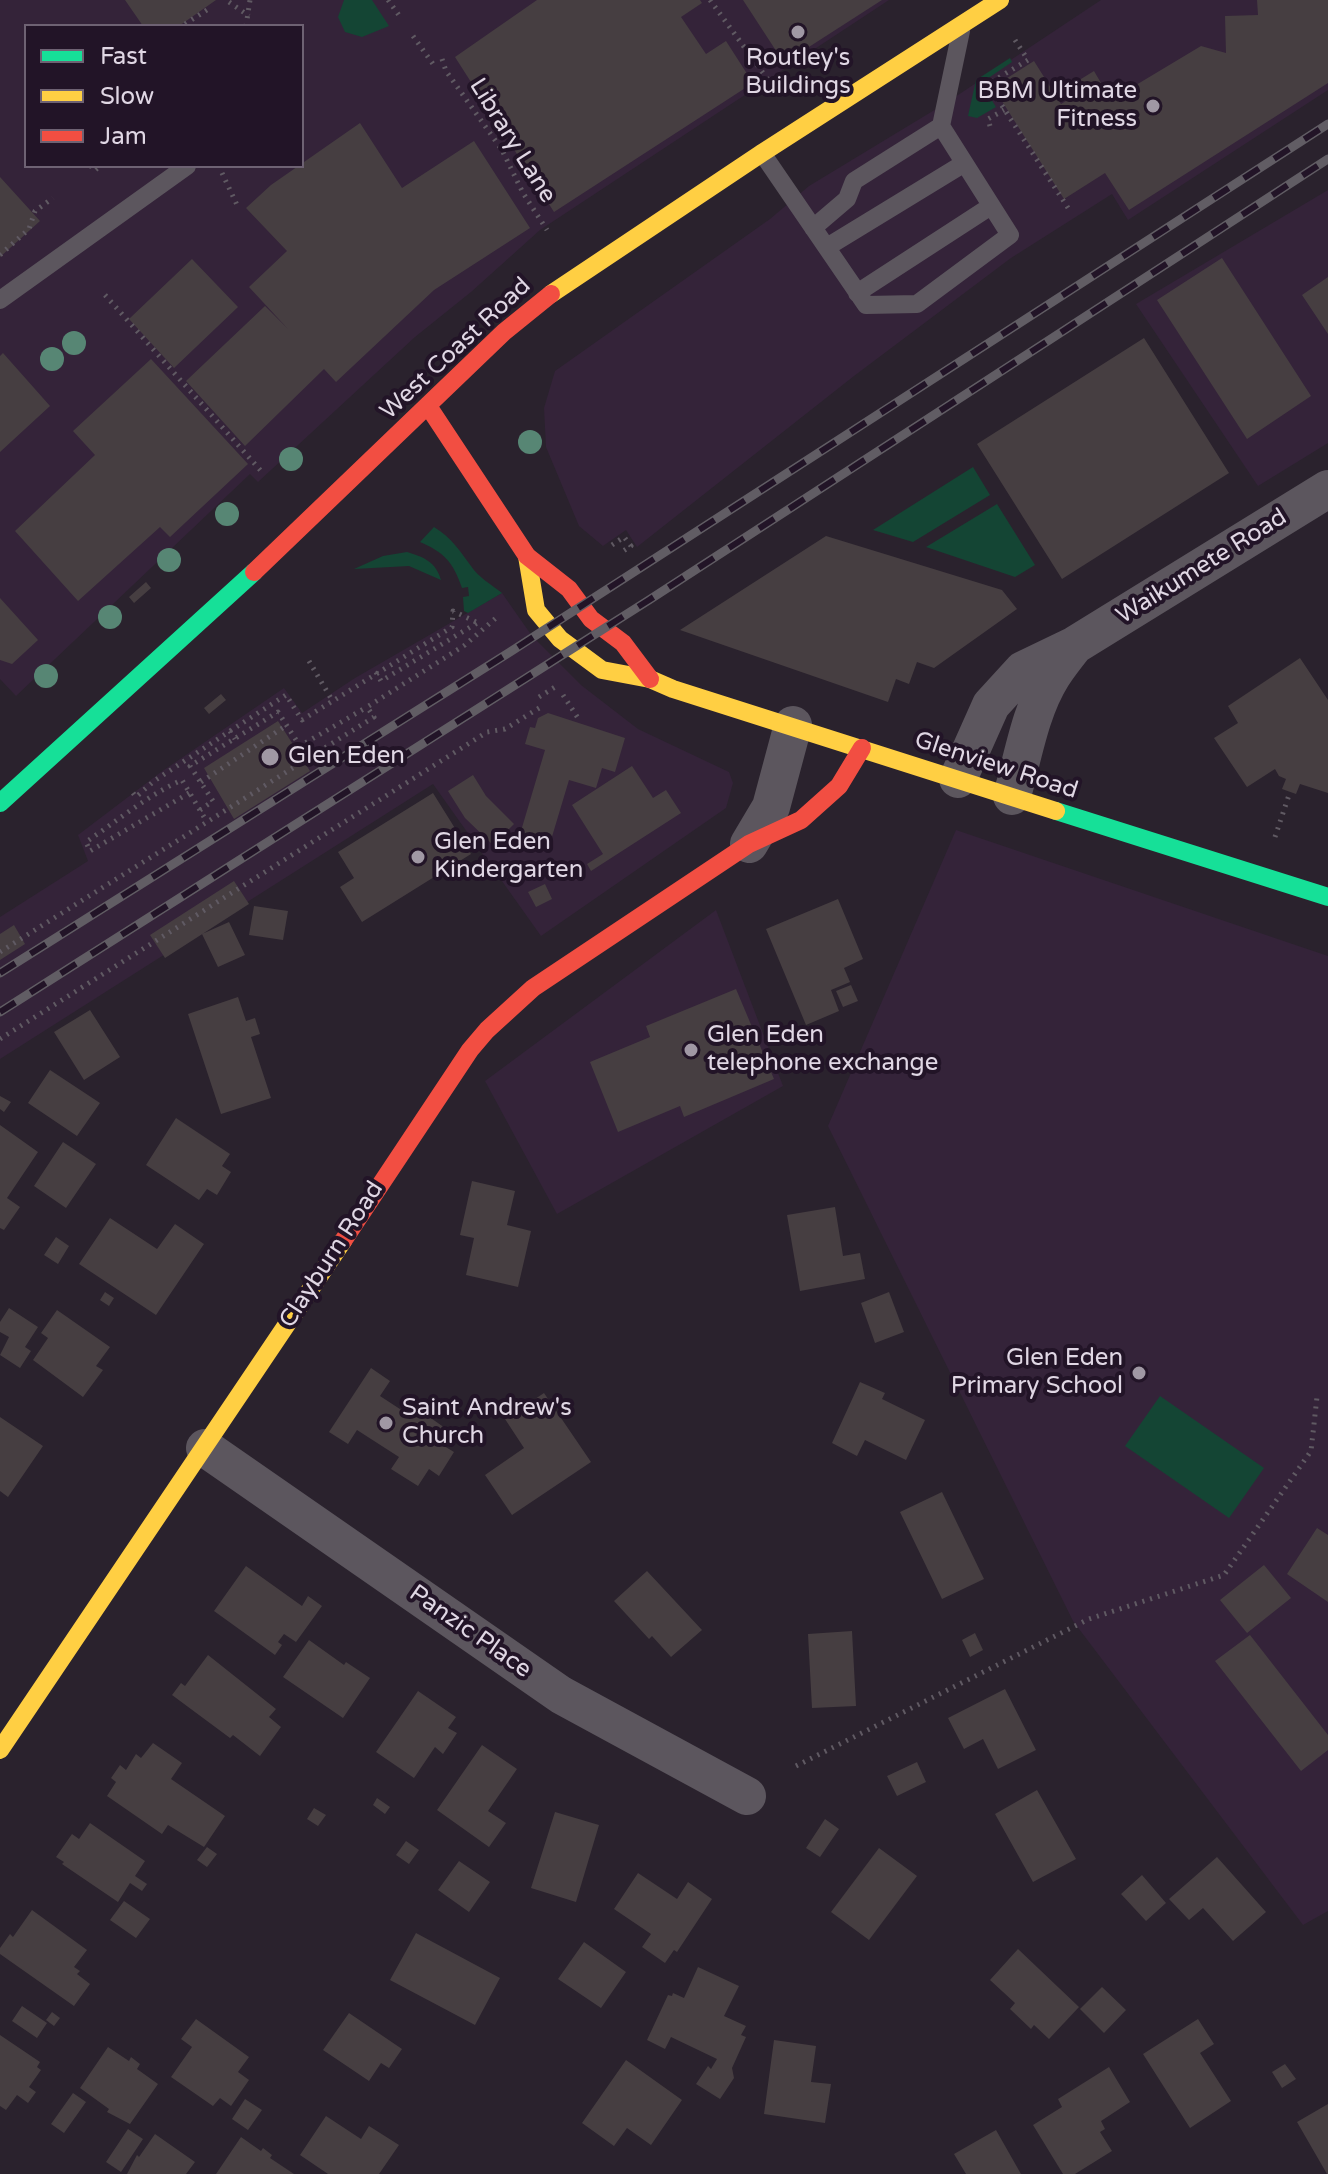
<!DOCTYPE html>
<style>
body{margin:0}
#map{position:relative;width:1328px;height:2174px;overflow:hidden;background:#2a222d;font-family:"Varela Round",sans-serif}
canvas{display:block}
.legend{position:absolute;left:24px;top:24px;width:280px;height:144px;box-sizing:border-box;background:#221427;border:2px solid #6e6273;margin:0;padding:10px 14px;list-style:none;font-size:24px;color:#e0d7e4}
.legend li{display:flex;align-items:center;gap:16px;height:40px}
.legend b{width:40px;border:2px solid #6e6273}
</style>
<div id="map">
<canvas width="1328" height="2174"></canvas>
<ul class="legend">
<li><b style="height:10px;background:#16e098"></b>Fast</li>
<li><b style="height:10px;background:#ffcf43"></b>Slow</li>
<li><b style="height:10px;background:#f24e42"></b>Jam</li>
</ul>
</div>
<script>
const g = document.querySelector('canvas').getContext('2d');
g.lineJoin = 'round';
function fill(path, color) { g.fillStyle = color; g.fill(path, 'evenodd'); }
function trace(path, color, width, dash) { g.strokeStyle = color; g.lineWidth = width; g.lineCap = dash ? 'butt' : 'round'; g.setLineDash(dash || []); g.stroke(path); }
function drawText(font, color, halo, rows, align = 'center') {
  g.font = font + ' "Varela Round",sans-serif'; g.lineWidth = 8; g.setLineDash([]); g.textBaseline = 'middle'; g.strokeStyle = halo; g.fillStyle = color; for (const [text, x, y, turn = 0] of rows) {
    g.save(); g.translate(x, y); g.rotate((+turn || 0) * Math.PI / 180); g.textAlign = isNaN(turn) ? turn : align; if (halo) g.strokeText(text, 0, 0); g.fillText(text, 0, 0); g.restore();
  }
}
fill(new Path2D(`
 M0,0H889L540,230L471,292L415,337L258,482L250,474L16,696L0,679ZM26,26H302V166H26Z
 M1101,0H1328V90L1128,220L1112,194L1011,258L854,376L637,547L626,530L603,546L579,526L546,447L544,408L555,371L770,219L809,186L946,103Z
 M1328,190V443L1258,486L1136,304Z
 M502,593L532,636L581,685L638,729L729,772L733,783L726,808L541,936L433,784L0,1059V917L88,861L78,835L161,772L284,688L302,713L355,678Z
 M956,830L1328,956V1911L1303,1925L1073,1621L828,1126Z
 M716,910L783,1086L557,1214L485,1081Z`), '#342339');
fill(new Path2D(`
 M344,0H372L389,26L362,37L345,32L338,17Z
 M1010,58L1012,62L981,83L996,107L977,118L968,116L976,80Z
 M973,467L990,495L913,542L873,530Z
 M997,504L1035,565L1015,577L926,547Z
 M434,527C452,538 459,550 471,566C478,577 492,585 502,593L468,613L464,611L463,597L469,596L468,587L462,588C453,562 445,553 420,542Z
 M407,552C424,557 436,562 441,580L409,566L354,569L383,556Z
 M1160,1396L1264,1468L1229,1518L1125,1446Z`), '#144534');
fill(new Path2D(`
 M125,0H216L179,26H143Z
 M537,0H700L702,3L681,17L706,54L726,41L753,83L554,212L455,57Z
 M743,0H882L784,63Z
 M1257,0H1328V83L1129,210L1105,173L1064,199L993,87L1034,61L1061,104L1066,101L1081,79L1094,71L1111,100L1201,46L1226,53L1225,16L1258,15Z
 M360,123L402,188L474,141L530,228L434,290L336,382L324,369L245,446L186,381L265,306L288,329L249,287L287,251L246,208L271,185Z
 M0,177L40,221L0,257Z
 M1222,258L1311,396L1247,439L1157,300Z
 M192,259L238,307L174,368L129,319Z
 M1328,277V334L1302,295Z
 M1144,338L1229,473L1062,579L977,444Z
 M3,353L50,406L0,452V356Z
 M151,359L248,464L170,537L160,527L78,601L15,531L95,455L73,431Z
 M826,536L1002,590L1017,609L934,668L917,662L909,684L896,679L888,702L680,630Z
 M146,582L151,588L134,603L129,597Z
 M0,598L38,640L12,664L0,660Z
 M1300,658L1328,700V793L1300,784L1296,794L1282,789L1286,779L1279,776L1275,769L1247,787L1214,738L1238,723L1228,706Z
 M221,694L226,700L209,714L204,708Z
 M548,713L625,738L615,772L602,768L596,788L569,780L548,850L518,841L545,750L525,744L530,727L535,728L538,718Z
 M278,721L310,771L234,819L204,768Z
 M632,766L653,798L666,790L681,813L591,871L587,864L603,854L572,805Z
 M473,775L486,796L514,824L493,845L465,818L448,791Z
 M433,793L471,854L362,922L340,887L354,878L338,852Z
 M234,881L249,904L165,958L150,935Z
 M545,884L552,899L536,907L528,892Z
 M838,899L863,959L844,968L850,982L831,990L839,1011L806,1025L766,929Z
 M254,906L288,911L283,940L249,935Z
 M229,922L245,955L218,967L202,934Z
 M14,925L25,944L0,960V934Z
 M851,985L858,1001L843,1007L836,991Z
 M736,989L774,1079L684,1117L680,1106L618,1132L590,1062L650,1037L646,1026Z
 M238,997L246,1021L255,1018L260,1034L251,1037L271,1098L221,1114L188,1014Z
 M90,1010L120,1057L84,1080L54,1032Z
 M50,1070L100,1103L77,1136L28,1103Z
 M0,1096L11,1102L4,1112L0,1109Z
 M176,1118L230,1154L222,1166L231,1172L217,1195L207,1189L199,1200L146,1165Z
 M0,1125L38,1152L7,1198L20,1207L4,1230L0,1228Z
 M63,1142L96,1164L66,1208L34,1186Z
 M472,1181L515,1191L507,1225L531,1231L518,1287L466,1275L474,1238L460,1235Z
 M835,1207L843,1256L860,1253L865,1279L800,1291L787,1215Z
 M110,1218L157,1249L175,1224L204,1244L156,1315L79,1264Z
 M56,1237L69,1246L58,1264L44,1255Z
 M105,1292L114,1298L109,1306L100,1300Z
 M889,1292L904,1332L875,1343L861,1303Z
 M9,1308L38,1327L25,1347L31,1351L20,1368L0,1355L9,1337L0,1332V1322Z
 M57,1310L110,1347L96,1366L103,1370L83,1397L33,1360L48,1338L41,1333Z
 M371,1368L390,1381L380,1396L406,1413L415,1399L432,1410L428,1416L452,1433L444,1446L454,1452L439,1476L429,1469L418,1486L391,1469L399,1457L357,1430L348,1444L329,1432Z
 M860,1382L885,1393L882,1399L925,1420L906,1460L865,1440L857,1456L832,1443Z
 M544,1393L591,1462L512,1515L485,1475L524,1448L505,1419Z
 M0,1417L43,1446L8,1497L0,1491Z
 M942,1492L984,1579L942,1599L900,1512Z
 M1317,1528L1328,1535V1602L1287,1574Z
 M1264,1565L1291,1598L1247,1633L1220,1600Z
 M246,1566L302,1606L308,1596L322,1606L296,1642L284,1634L278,1642L282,1645L275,1655L214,1611Z
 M647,1571L702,1630L671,1657L652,1636L649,1639L614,1601Z
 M852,1631L856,1706L812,1708L808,1634Z
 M975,1633L983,1650L970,1657L962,1640Z
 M1250,1635L1328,1735V1750L1301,1771L1215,1661Z
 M309,1640L344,1665L346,1662L370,1678L343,1718L283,1677Z
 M208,1655L276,1709L269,1717L281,1727L260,1756L233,1735L230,1738L172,1695L181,1683L185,1686Z
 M1005,1689L1036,1750L998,1769L983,1739L964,1749L948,1718Z
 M418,1691L456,1717L448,1728L457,1733L443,1754L435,1747L414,1778L376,1752Z
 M153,1743L182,1763L171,1779L225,1816L204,1847L168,1825L162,1834L107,1796L116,1782L111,1778L120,1765L126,1770L136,1754L141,1758Z
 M482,1745L517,1769L488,1811L506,1823L489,1847L437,1810Z
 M917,1762L926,1782L897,1796L887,1776Z
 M1037,1790L1076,1859L1033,1882L995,1814Z
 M377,1798L390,1807L385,1814L373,1805Z
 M314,1808L326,1815L318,1826L307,1819Z
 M555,1812L599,1825L576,1902L531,1888Z
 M825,1819L839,1829L820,1857L806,1848Z
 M90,1823L145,1861L135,1876L147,1884L142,1891L130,1883L118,1902L62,1864L64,1862L56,1857L72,1834L79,1839Z
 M406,1841L419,1850L409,1864L396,1855Z
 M207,1847L217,1854L207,1867L197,1860Z
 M879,1848L917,1876L869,1940L831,1912Z
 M1217,1857L1266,1912L1233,1941L1203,1908L1189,1920L1169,1899Z
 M459,1861L490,1882L469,1912L438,1890Z
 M638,1873L677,1899L688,1882L712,1899L677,1952L674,1950L665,1963L642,1947L651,1934L614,1909Z
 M1142,1875L1166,1903L1146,1921L1121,1894Z
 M124,1901L150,1919L136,1938L110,1920Z
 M32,1910L87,1950L74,1967L80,1971L77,1974L90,1984L74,2006L0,1954V1948L10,1934L13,1937Z
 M416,1933L500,1978L475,2025L390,1980Z
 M584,1942L626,1972L601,2008L558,1979Z
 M1018,1949L1079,2007L1049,2039L1034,2025L1031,2029L1010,2009L1015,2003L990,1980Z
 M698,1967L739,1986L724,2016L746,2026L741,2035L746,2037L732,2068L734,2078L720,2099L696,2084L708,2066L711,2069L717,2059L671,2037L665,2049L647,2040L668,1995L672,1996L673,1993L684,1998Z
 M1102,1987L1126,2010L1104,2033L1080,2009Z
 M22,2006L47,2023L37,2038L12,2021Z
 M52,2012L60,2018L54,2026L46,2020Z
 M349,2013L402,2049L389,2068L381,2063L369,2081L323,2050Z
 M196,2019L249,2057L238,2072L249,2080L231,2106L220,2098L213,2106L171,2077L192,2047L181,2039Z
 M1198,2019L1214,2044L1200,2053L1231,2101L1190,2128L1143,2054Z
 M0,2035L40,2062L37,2067L41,2070L29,2087L36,2092L28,2103L17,2095L6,2110L0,2106Z
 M774,2040L816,2046L811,2082L831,2084L825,2123L764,2114Z
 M108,2047L129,2061L131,2057L140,2064L137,2069L158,2084L130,2124L107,2112L109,2109L80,2088Z
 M626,2060L682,2100L651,2145L627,2128L614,2146L582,2123Z
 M1285,2064L1296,2079L1282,2088L1272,2072Z
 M1109,2067L1130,2102L1101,2121L1105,2129L1100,2132L1112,2151L1075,2174H1063L1033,2125L1062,2107L1058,2099Z
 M73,2093L86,2102L64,2133L51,2124Z
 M245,2099L262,2110L248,2130L232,2119Z
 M1328,2104V2174H1327L1297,2122Z
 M326,2116L361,2139L369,2126L399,2145L379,2174H328L300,2155Z
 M128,2129L143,2139L121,2172L106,2162Z
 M996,2130L1021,2174H966L954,2154Z
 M155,2134L195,2162L186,2174H127L137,2155L139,2157Z
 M241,2137L261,2151L263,2148L272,2155L270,2158L294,2174H216Z`), '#463e41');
trace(new Path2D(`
 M388,0L401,18
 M710,0L771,84
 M229,2L249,16
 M185,24L210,8
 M246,26L250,0
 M413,36L433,64
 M1015,40L1028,60L988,84L1070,211
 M442,59L446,71L502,150L523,193L547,230
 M990,126L988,119L1004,110
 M91,166L94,171L100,166
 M222,173L238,207
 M0,255L29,229L35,211L53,198
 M105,295L262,472
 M612,545L624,537L631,546L620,553
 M309,661L332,700
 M376,672L381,681L477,623
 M563,695L578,718
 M539,697L555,687
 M230,731L286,695L302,720L452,627L453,611L476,622
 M201,782L287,725
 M133,793L136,797L154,781L230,731L235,739
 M189,793L90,851L86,842C117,821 148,795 182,780L207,822
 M200,810L213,801L190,766L278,712L300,746L367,707
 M1275,837L1290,792
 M0,952L374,717L367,707L465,645L496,618
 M0,1039L487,732L505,729L544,705
 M796,1766L1089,1619L1224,1575L1311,1451L1317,1397`), '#605a63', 5, [2, 6]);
trace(new Path2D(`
 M762,153L866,305L917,304L1010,235L941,126L961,31
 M813,228L847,199L854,181L941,126
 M827,247L963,164
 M857,293L991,206
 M0,300L187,166`), '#5c565e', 18);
trace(new Path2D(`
 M958,779L991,705L1023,670L1075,645L1328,489
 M1012,796C1023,757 1030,711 1052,676C1059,665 1067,655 1075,645
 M749,844L771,807L793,725
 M205,1448L561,1695L747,1796`), '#5c565e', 38);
trace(new Path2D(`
 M0,803L254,572
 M1056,811L1328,897`), '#16e098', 18);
trace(new Path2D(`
 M551,294L762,153L1000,0
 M527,556L536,610L560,639L602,670L650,679L673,689L1056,811
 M0,1750L343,1241`), '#ffcf43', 18);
trace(new Path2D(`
 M428,406L527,556L569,589L591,619L623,643L650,679
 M254,572L504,332L551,294
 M343,1241L470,1050L487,1030L533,988L749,844L801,820L839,786L862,748`), '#f24e42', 18);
const rail = new Path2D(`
 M0,973L510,652L1328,124
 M0,1012L649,600L1328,159`);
trace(rail, '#615d64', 9);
trace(rail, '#221427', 6, [18]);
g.fillStyle = '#578674';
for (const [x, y] of [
 [74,343],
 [52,359],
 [530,442],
 [291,459],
 [227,514],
 [169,560],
 [110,617],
 [46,676]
]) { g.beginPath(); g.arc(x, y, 12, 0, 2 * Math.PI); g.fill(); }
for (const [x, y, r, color] of [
 [798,32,8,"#a098a4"],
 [1153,106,8,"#a098a4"],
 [270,757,10,"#a098a4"],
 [418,857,8,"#a098a4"],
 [691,1050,8,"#a098a4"],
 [1139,1373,8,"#a098a4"],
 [386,1423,8,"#a098a4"]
]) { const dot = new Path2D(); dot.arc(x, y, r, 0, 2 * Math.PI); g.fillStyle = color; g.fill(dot); trace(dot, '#221427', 3); }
drawText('24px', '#e0d7e4', '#221427', [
 ["Routley's",798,59,"center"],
 ["Buildings",798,87,"center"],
 ["BBM Ultimate",1137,92,"right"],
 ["Fitness",1137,120,"right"],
 ["Glen Eden",288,757],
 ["Glen Eden",434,843],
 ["Kindergarten",434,871],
 ["Glen Eden",707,1036],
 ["telephone exchange",707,1064],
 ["Glen Eden",1123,1359,"right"],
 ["Primary School",1123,1387,"right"],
 ["Saint Andrew's",402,1409],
 ["Church",402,1437]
], 'left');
drawText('24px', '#e0d7e4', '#221427', [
 ["Library Lane",512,141,58],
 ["West Coast Road",456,349,-43],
 ["Waikumete Road",1202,567,-32],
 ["Glenview Road",996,766,18],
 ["Clayburn Road",332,1255,-57],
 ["Panzic Place",470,1632,35]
]);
</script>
